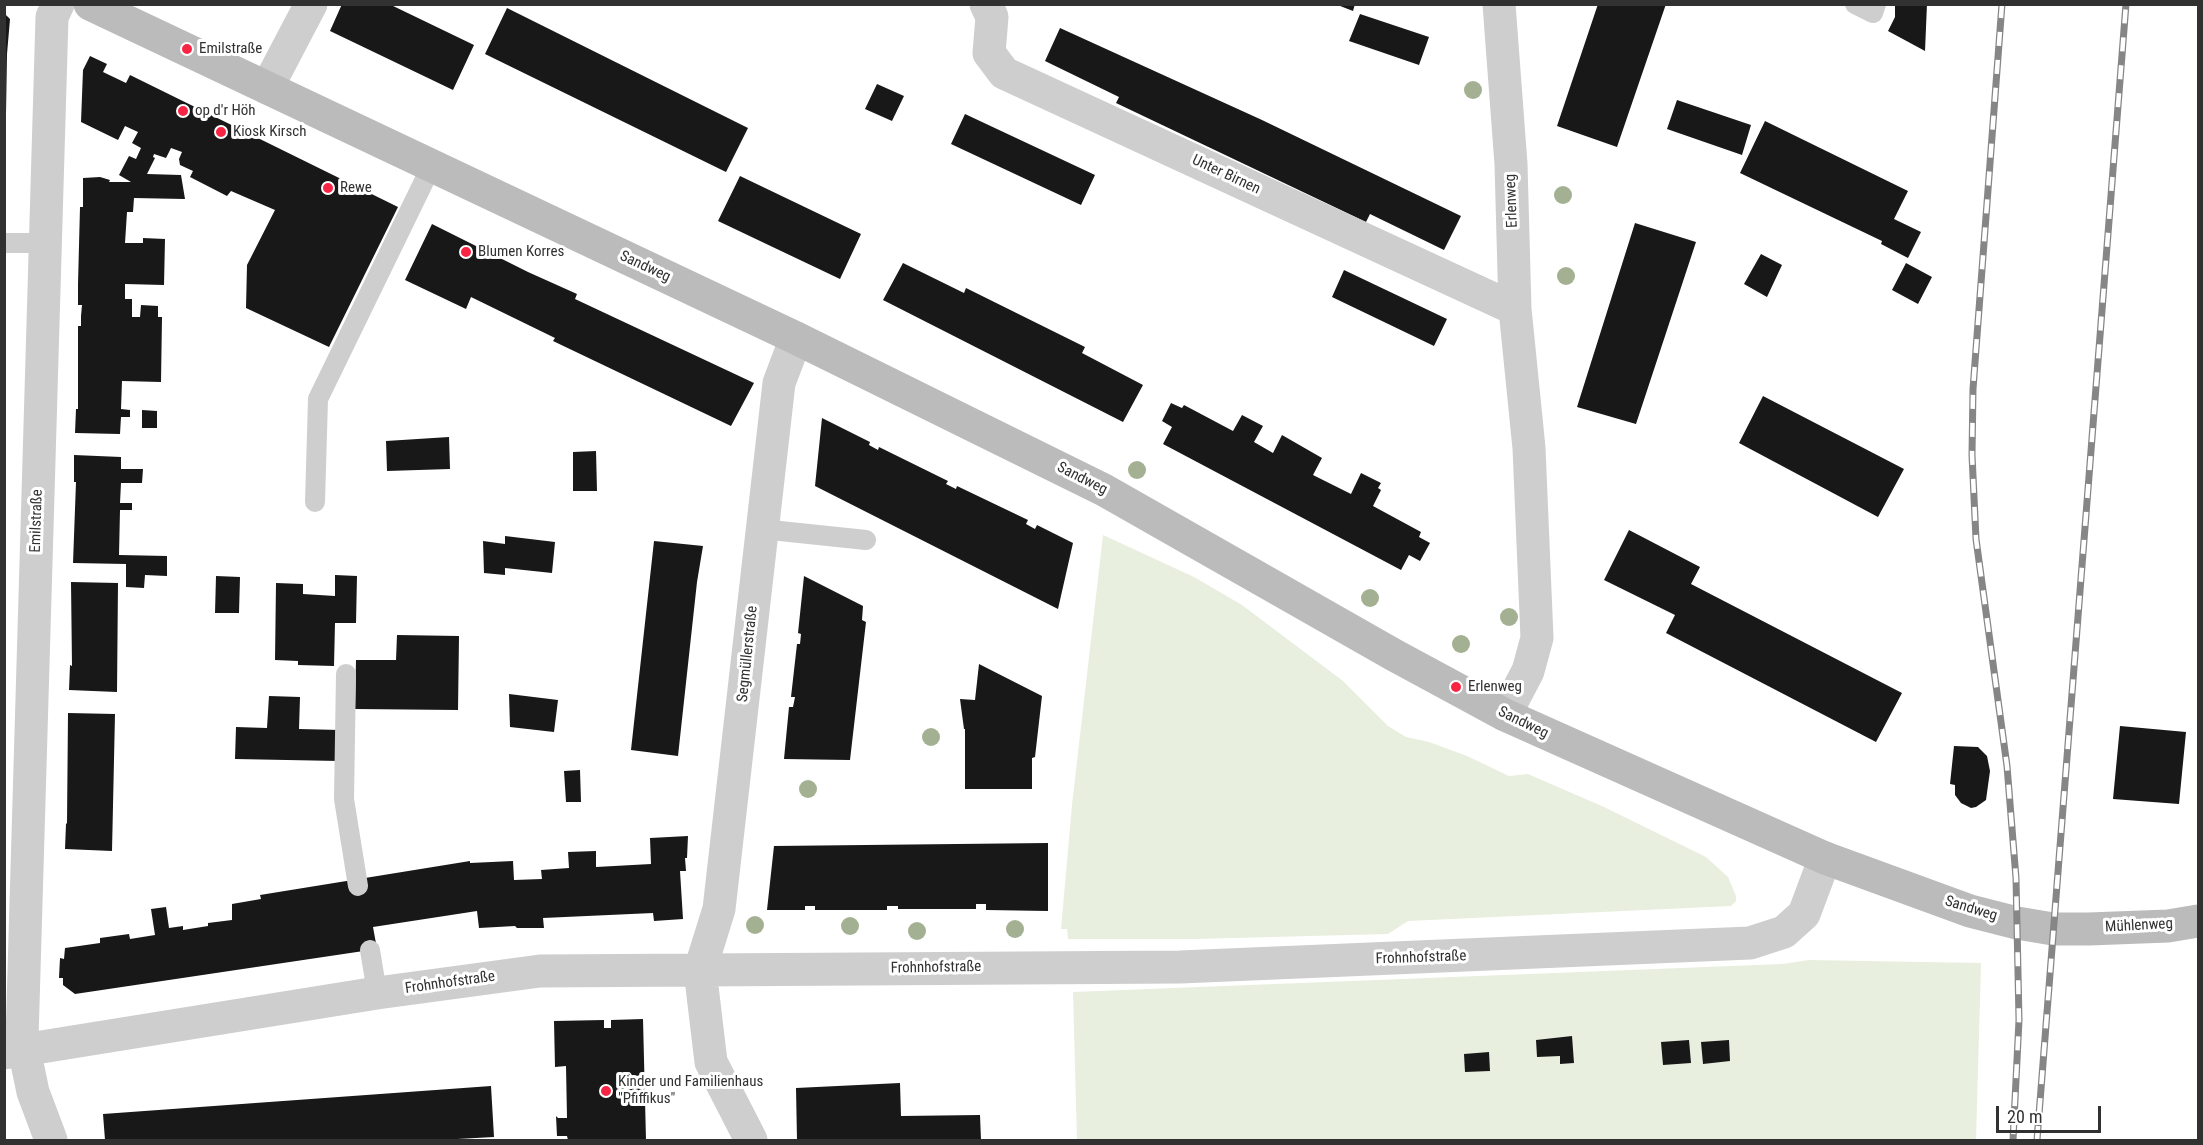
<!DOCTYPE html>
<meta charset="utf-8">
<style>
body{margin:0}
#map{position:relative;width:2203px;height:1145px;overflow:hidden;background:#fff;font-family:"Roboto Condensed",sans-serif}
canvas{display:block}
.frame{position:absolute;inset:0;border:6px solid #313131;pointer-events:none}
.scale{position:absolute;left:1996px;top:1106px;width:105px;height:27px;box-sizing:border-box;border:3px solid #313131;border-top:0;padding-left:8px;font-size:18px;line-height:21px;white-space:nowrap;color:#313131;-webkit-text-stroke:4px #fff;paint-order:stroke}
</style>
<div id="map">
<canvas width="2203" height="1145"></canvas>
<div class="frame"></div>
<div class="scale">20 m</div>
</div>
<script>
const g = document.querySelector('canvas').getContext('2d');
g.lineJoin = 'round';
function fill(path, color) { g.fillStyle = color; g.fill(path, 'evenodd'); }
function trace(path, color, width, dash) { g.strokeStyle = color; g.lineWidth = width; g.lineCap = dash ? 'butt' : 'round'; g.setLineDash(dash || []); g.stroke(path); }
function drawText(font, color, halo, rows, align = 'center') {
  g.font = font + ' "Roboto Condensed",sans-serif'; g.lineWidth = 6; g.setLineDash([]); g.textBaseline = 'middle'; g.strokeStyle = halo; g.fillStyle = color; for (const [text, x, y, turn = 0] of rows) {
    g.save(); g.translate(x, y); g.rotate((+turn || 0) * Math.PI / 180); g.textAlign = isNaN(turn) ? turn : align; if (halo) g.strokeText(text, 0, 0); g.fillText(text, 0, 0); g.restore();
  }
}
fill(new Path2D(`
 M1103,535L1194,577L1242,605L1343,681L1388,726L1406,737L1429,742L1467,756L1509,776L1528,774L1604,807L1706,857L1728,877L1736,896V901L1731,906L1408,921L1388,934L1195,939H1068L1067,929H1061L1072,805Z
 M1809,960L1981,963L1976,1140H1077L1073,992L1782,964Z`), '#e8efde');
fill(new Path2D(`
 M342,4H389L474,45L453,90L330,31Z
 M1335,4H1355L1353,11Z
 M1598,4H1666L1617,147L1557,126Z
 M1895,4H1927L1925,51L1888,31L1895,17Z
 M507,8L748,128L726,172L485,54Z
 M4,13L10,19L7,54L6,114H4Z
 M1360,14L1429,37L1419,65L1349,41Z
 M1060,28L1262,120L1461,216L1444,250L1370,214L1366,222L1116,103L1119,97L1045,61Z
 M90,56L107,64L103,72L126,83L130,75L398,207L329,347L246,308L247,265L275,210L231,191L227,196L190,177L193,171L180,165L179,159L182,152L171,148L166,158L154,154L153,157L155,158L147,174L181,175L185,199L134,198L133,212H127L125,243H143V238L165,239L164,285L125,284V299H132V317H140L141,305L158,306V317H162L161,382L122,381L121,409L130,410V417H121L120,434L75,433L76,409H78V326H81V316L82,305H78V284L80,207H83V178L100,177L110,180L109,182H131L119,175L129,156L136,159L141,148L132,143L138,132L125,126L118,140L81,122L83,70Z
 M877,84L904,96L892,121L865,109Z
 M1677,100L1751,125L1742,155L1667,129Z
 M965,114L1095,175L1081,205L951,144Z
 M1765,121L1908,191L1894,219L1921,232L1908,258L1881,244L1882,241L1740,173Z
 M740,176L861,234L840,279L718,221Z
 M1635,223L1696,242L1636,424L1577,407Z
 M432,224L528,272L577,294L575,299L754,383L731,426L553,341L555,338L471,297L466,309L405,280Z
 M1761,254L1782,265L1767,297L1744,284Z
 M903,263L964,293L966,288L1085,347L1082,353L1143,385L1123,422L883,300Z
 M1906,263L1932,277L1918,304L1892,290Z
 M1344,270L1447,319L1434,346L1332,297Z
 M1763,396L1904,469L1878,517L1739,443Z
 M1171,403L1182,408L1184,405L1233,431L1242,415L1263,426L1254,442L1273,453L1282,435L1322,458L1313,475L1351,494L1361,473L1381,483L1378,488L1381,490L1373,506L1421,532L1419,537L1430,543L1420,561L1409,555L1401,570L1163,444L1172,427L1162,421Z
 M142,410L157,411V428H142Z
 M822,418L870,442L869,445L878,450L879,447L948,481L946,484L956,489L957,486L1028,520L1026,524L1035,529L1037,525L1073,543L1058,609L815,486Z
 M449,437L450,469L387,471L386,441Z
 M596,451L597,491H573V452Z
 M74,455L121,457V469H143L142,483H121L120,503H132V510H120L119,555L167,556V576L145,575L144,588L126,587V564L73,563L76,482H74Z
 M1629,530L1700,567L1691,584L1902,693L1876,742L1666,633L1675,615L1604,580Z
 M505,536L555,542L552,573L505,568V575L484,573L483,541L505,544Z
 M654,541L703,546L697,582L678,756L631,750Z
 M335,575L357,576L356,623H335L334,666L298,665V661L275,660L276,583L303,584V594L335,596Z
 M216,576L240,577L239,613H215Z
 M804,576L863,606L862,620L866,622L850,760L784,759L789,707H793L795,697H791L797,644H800L801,634L798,633Z
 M71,582L118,583L117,692L69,690L70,665L72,666Z
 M397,635L459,636L458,710L355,709L356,660H396Z
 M979,664L1042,696L1035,757L1032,758V789H965V729H964L960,699L975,700Z
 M509,694L558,700L554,732L510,727Z
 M269,696L300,697L299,729L340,730L339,761L235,759L236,727L267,728Z
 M68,713L115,714L112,851L65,849L66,824L67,823Z
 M2120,726L2186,732L2179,804L2113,799Z
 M1954,746L1978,747L1987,756L1990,771L1986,800L1976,807L1971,808L1961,803L1955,795V785L1950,784Z
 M580,770L581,802H566L564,771Z
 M688,836L687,858H685L686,871H680L683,919L654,921L653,913L543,918L544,928H517L515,926L479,928L477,911L373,927L377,949L75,994L63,985V978H59L60,958L64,959L65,948L100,943V938L129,934L130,939L155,935L151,909L166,907L169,928L183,926V930L208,926V923L232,920V904L261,899L260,895L470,861V863L513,861L514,880L542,879L541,870L569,868L568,852L596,851V867L651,864L650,838Z
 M1048,843V911L986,910V904H976V909H898V906H887V910H815V906H805V910H767L774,846Z
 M643,1019L646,1140H568L567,1136H557L556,1116L558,1118H567L566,1066L555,1067L554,1021L604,1020V1028H611V1020Z
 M1572,1036L1574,1063L1560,1064V1056L1537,1057L1536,1040Z
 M1689,1040L1691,1063L1663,1065L1661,1042Z
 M1729,1040L1730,1061L1703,1064L1701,1042Z
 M1489,1052L1490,1071L1465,1072L1464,1054Z
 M900,1083L901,1116L980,1115L981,1140H797L796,1088Z
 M491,1086L494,1137L439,1140H105L103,1114Z`), '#181818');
trace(new Path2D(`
 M1855,4L1873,13L1876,4
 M4,243H46
 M315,502L318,399L431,167
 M761,529L866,540
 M346,674L344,799L358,886
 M370,950L377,993`), '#cecece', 20);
trace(new Path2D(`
 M986,4L992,17L989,53L1004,73L1515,309
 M1499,4L1511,164L1515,309L1529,448L1537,638L1528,671L1505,715
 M267,88L311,4
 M4,1053L377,993L540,971L1180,967L1750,943L1784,932L1804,914L1825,858
 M51,1140L33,1092L22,1039L52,17L58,4
 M751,1140L711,1062L700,970L719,909L779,383L796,338`), '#cecece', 33);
trace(new Path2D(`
 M90,4L796,338L1104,490L1394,655L1505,715L1825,858L1970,911L2017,923L2053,929H2089L2168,926L2198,921`), '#bbb', 33);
const rail = new Path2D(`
 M2002,4L1973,389L1972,455L1976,539L2007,766L2016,878L2019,1020L2013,1140
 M2037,1140L2126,4`);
trace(rail, '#868686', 7);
trace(rail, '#fff', 4.5, [14]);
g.fillStyle = '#a3b192';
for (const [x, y] of [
 [1473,90],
 [1563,195],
 [1566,276],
 [1137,470],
 [1370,598],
 [1509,617],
 [1461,644],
 [931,737],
 [808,789],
 [755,925],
 [850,926],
 [1015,929],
 [917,931]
]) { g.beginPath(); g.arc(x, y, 9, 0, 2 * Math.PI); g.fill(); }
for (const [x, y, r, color] of [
 [187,49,6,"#f72443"],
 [183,111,6,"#f72443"],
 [221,132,6,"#f72443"],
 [328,188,6,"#f72443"],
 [466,252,6,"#f72443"],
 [1456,687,6,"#f72443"],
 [606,1091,6,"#f72443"]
]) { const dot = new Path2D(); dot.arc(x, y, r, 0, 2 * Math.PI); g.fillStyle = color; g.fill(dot); trace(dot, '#fff', 2); }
drawText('15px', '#313131', '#fff', [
 ["Emilstraße",199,49],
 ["op d'r Höh",195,111],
 ["Kiosk Kirsch",233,132],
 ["Rewe",340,188],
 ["Blumen Korres",478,252],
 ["Erlenweg",1468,687],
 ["Kinder und Familienhaus",618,1082],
 ["\"Pfiffikus\"",618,1099]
], 'left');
drawText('15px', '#313131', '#fff', [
 ["Unter Birnen",1226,175,25],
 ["Erlenweg",1512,201,-92],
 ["Sandweg",645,267,25],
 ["Sandweg",1082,479,27],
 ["Emilstraße",37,521,-88],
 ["Segmüllerstraße",748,654,-84],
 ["Sandweg",1523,723,26],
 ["Sandweg",1971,909,17],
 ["Mühlenweg",2139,926,-3],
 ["Frohnhofstraße",1421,958,-2],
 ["Frohnhofstraße",936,968,-1],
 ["Frohnhofstraße",450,983,-8]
]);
</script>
